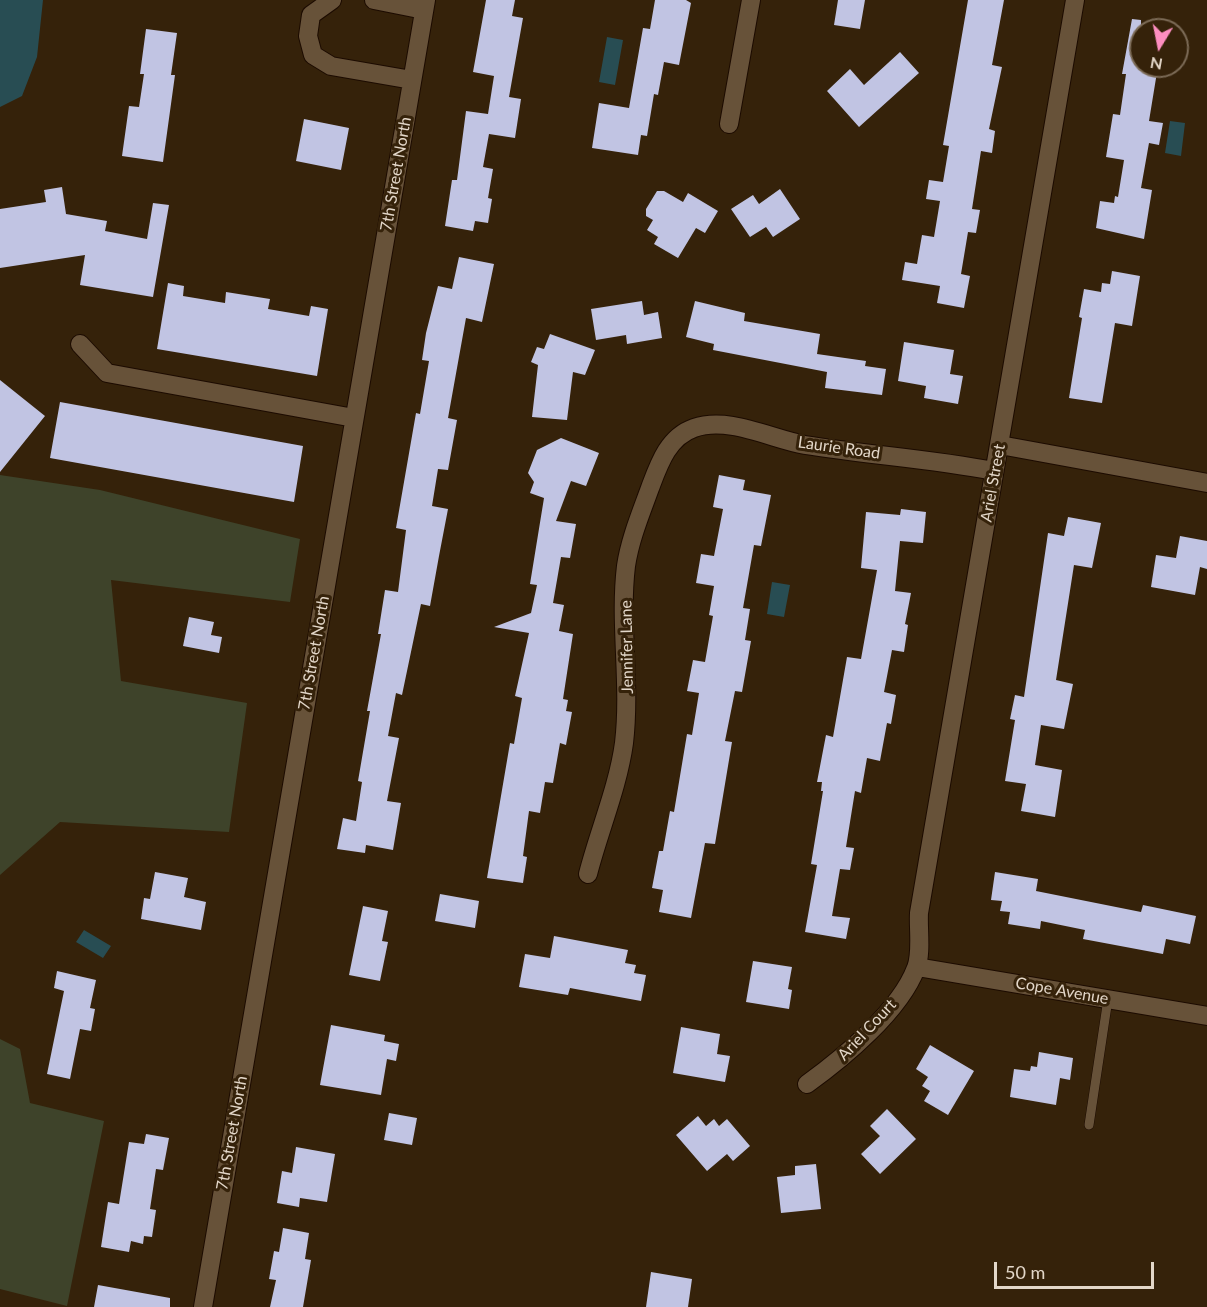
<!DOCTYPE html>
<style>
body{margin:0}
#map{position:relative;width:1207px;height:1307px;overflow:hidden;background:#35220a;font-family:Lato,sans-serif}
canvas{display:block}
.north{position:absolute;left:1129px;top:18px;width:60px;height:60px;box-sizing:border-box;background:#35220a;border:2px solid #7b6a56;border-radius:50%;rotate:190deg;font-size:16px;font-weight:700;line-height:24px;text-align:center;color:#e3d7c9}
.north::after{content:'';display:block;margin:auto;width:21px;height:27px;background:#fd8ec0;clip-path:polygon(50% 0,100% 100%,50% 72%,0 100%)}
.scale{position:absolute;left:994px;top:1262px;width:160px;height:27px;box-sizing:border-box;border:3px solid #e3d7c9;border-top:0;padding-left:8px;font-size:18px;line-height:21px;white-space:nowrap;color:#e3d7c9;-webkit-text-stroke:4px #35220a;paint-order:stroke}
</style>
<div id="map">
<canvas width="1207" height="1307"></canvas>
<div class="north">N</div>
<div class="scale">50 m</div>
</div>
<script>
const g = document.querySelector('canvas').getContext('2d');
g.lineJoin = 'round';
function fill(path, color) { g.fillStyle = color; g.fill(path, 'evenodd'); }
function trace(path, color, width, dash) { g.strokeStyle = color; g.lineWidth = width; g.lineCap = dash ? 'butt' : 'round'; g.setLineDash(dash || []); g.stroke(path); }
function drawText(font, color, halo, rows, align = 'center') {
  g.font = font + ' Lato,sans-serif'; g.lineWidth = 6; g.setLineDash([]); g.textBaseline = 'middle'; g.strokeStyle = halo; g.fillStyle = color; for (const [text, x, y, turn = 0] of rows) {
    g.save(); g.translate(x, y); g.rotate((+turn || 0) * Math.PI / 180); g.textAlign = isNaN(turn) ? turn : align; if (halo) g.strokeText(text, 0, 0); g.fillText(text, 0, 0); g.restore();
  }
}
fill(new Path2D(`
 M0,475L100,490L300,539L290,602L111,580L121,681L247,703L229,832L60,822L0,875Z
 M0,1039L20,1049L30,1103L104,1121L67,1306L0,1289Z`), '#3e432a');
fill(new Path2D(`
 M0,0H43L37,57L22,96L0,107Z
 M607,37L623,40L615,85L599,82Z
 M1170,121L1185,123L1181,156L1165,153Z
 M772,582L790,585L784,617L767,614Z
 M84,930L111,946L103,958L76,942Z`), '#284d53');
fill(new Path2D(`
 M486,0H515L512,16L523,18L509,97L521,99L515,138L489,134L483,167L493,169L488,198L492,199L488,223L475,221L473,231L445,226L452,180H457L466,111L488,114L494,76L473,72Z
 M655,0H686L691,3L679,65L664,62L658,95L654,94L647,136L641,135L638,155L592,148L599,103L629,108L643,28L650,29Z
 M838,0H865L860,29L834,25Z
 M968,0H1004L992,65L1002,67L989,129L995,131L992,153L981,151L972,209L980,210L976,233L968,232L961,274L970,276L964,308L937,303L940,286L902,280L905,262L917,264L922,235L934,237L940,201L926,199L929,180L943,182L949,146L943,145Z
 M1132,19L1141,20V66H1158L1149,121L1163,123L1159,145L1149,143L1141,188L1152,190L1144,239L1096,228L1100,201L1114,203L1115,196L1118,197L1124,160L1106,157L1113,114L1120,115L1126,74H1122Z
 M146,29L177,33L171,75H175L163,162L122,156L129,106L139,107L144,74H140Z
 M900,52L919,73L859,127L827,91L850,69L864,85Z
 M304,119L349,128L341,170L296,161Z
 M62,187L66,214L107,221L105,231L147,239L153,203L169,205L153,297L80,285L85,255L0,268V209L46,202L44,190Z
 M780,189L800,219L773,237L766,227L750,237L731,209L753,195L759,204Z
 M657,191H664L683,202L688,193L718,211L705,233L696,228L678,258L654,244L658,237L647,230L653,220L646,216V209Z
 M459,257L494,264L482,322L466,318L448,418L457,420L448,470L438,469L432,506L448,509L439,556L430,606L421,604L402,695L396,693L388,736L399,738L387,801L401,803L393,850L366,845L365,853L337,849L343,818L356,821L362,782L358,781L370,711H367L381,634H378L385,590L398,592L406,530L396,528L416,413L420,414L429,361L422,360L426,333L438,286L452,289Z
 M1112,271L1140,276L1132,326L1115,323L1102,403L1069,398L1082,318L1079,317L1084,289L1101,292L1102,283L1110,284Z
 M168,283L184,286L183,296L225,303L226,292L270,299L268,309L309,316L311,306L328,309L317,376L157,349Z
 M642,301L644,315L658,312L662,338L627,344L626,335L596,340L591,309Z
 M695,301L745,313L744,321L820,334L817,354L866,361L865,366L886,369L882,395L825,388L827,372L713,350L714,344L686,337Z
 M550,334L595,350L585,375L573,372L567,420L532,417L538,365L531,362L537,347L544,349Z
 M904,342L954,350L950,374L963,376L958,404L924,398L926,386L898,381Z
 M0,380L45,416L0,472Z
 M60,402L303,446L294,502L50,458Z
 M561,438L599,453L586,486L571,481L556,521L576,524L570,558L561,557L553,603L564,605L559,631L573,634L563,699L568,700L566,711L572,712L566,745L560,743L553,783L545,782L540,813L529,811L523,856L527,857L523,883L487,878L510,743L514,744L522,698L515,696L529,633L494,627L531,613L537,585L530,584L544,498L530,493L534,482L528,473L537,450Z
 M719,475L745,480L743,490L771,495L761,546L754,545L743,608L750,609L745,640L751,641L742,692L735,691L725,741L732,742L715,844L705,843L691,918L659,912L663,890L652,888L659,851H663L670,811L674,812L687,734L692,735L699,693L687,691L693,660L705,662L713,616L709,615L714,586L696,583L701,554L714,556L723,509L713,507Z
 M901,509L926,512L923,543L900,541L895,591L911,593L905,624L908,625L904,652L892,650L884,692L896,695L891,724L887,723L880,761L867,758L861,793L855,791L846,847L854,848L850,870L840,869L832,916L850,918L846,939L805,932L817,865L811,864L823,791H821L822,782H817L826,735L833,737L847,657L861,659L877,570L861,568L866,512L900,515Z
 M1068,517L1101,523L1092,568L1074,565L1056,680L1073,684L1064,729L1041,725L1035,765L1062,770L1055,817L1021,811L1026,784L1005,781L1015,720L1010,719L1015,695L1024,697L1048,533L1064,536Z
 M1180,536L1207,541V569L1200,567L1195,595L1151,587L1156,555L1176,558Z
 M189,617L214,622L211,635L222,637L219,653L183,646Z
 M155,872L188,878L184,897L206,902L201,930L141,919L144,898L150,899Z
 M995,872L1038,879L1036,891L1141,912L1143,905L1196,916L1190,944L1166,939L1163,954L1083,939L1085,930L1041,921L1040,929L1008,924L1010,912L1000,911L1002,901L991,900Z
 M440,894L479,901L475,928L435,921Z
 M363,906L388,911L382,941L388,942L380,981L349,975Z
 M554,936L628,950L625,963L636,965L634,973L646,975L641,1001L570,988L568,995L519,987L525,954L550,958Z
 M753,961L792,967L788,989L792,990L789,1009L746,1002Z
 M57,971L96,980L90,1008L95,1009L91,1031L80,1029L70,1079L47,1074L64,991L54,988Z
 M331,1025L385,1035L384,1041L399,1044L396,1061L387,1059L381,1095L320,1085Z
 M681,1027L720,1034L717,1054L730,1056L725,1082L673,1073Z
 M930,1045L974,1071L948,1115L924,1101L930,1091L922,1086L928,1077L916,1069Z
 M1039,1052L1073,1058L1070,1080L1060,1078L1056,1105L1010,1097L1014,1069L1030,1071L1031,1066L1037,1067Z
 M887,1109L916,1139L880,1174L861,1154L880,1136L870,1126Z
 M389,1113L417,1118L412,1145L384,1140Z
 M698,1116L706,1126L714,1119L719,1126L727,1119L750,1146L733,1161L727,1154L707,1171L676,1135Z
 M146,1134L169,1138L163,1170L156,1169L150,1209L156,1210L152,1237L144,1236L143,1244L131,1241L129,1252L101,1247L108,1202L119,1204L129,1142L144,1144Z
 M296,1147L335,1154L327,1202L300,1198L299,1207L277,1203L282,1171L292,1173Z
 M816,1164L821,1209L781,1213L777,1177L795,1175V1166Z
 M283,1228L309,1233L305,1259L311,1260L303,1307H270L276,1280L269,1279L274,1251L279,1252Z
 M651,1272L692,1279L688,1307H646Z
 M98,1285L170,1298V1307H94Z`), '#c1c4e3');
const lane = new Path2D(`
 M1089,1125L1108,999`);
const street = new Path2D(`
 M332,0L311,15L308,36L313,55L331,66L412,80
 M374,0L424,10
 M729,124L751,0
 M80,344L107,373L354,418
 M1000,445L1207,483
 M588,874C599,831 618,787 624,743C631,683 619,624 626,566C630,539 641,513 650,488C659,464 668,437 694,428C729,416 771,439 805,445C868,455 931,459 994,471
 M917,967L1207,1016
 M807,1084C843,1058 900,1011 916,968C922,953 918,929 919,913L1075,0
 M203,1307L426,0`);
trace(lane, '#1c0b00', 10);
trace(street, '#1c0b00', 20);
trace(lane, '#675239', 9);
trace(street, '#675239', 18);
drawText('16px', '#e3d7c9', '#35220a', [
 ["7th Street North",396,174,-80],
 ["Laurie Road",839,448,8],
 ["Ariel Street",993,483,-80],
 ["Jennifer Lane",627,647,-91],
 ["7th Street North",314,653,-80],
 ["Cope Avenue",1062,991,10],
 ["Ariel Court",867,1030,-47],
 ["7th Street North",232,1133,-80]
]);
</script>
